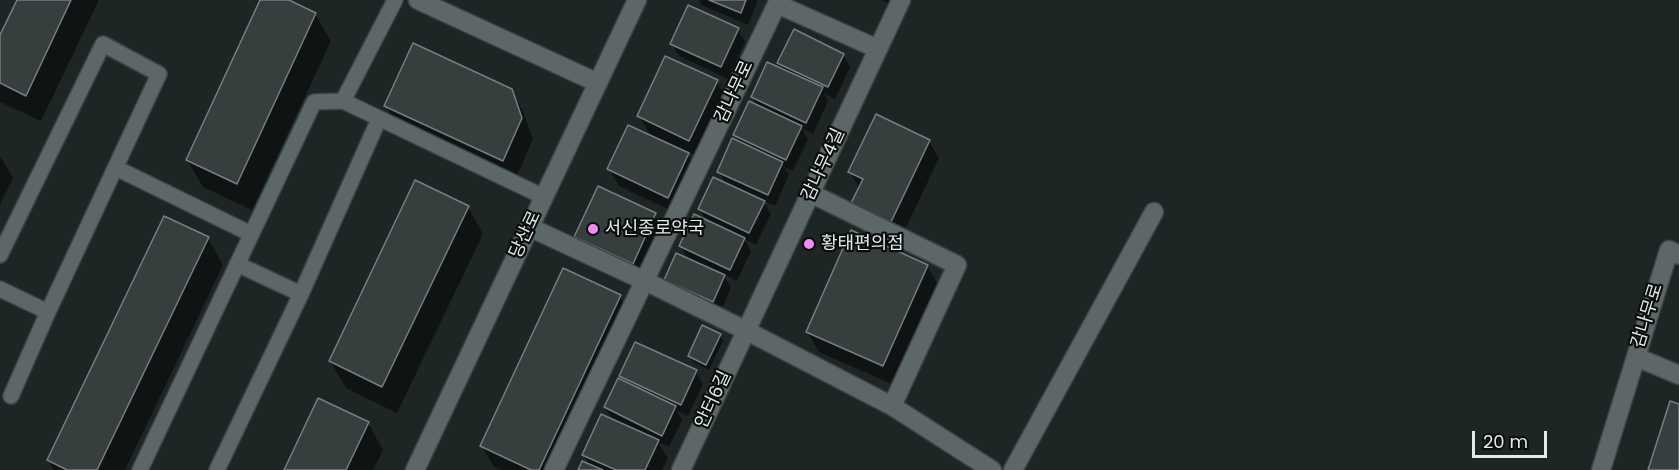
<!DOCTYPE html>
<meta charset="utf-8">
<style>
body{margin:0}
#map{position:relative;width:1679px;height:470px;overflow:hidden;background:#1e2525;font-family:Poppins,sans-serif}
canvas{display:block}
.scale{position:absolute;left:1472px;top:431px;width:75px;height:27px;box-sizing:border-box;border:3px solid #e4e9e9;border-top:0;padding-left:8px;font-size:18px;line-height:21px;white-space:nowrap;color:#e4e9e9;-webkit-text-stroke:4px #0a0e0d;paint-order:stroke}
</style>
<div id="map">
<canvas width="1679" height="470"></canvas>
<div class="scale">20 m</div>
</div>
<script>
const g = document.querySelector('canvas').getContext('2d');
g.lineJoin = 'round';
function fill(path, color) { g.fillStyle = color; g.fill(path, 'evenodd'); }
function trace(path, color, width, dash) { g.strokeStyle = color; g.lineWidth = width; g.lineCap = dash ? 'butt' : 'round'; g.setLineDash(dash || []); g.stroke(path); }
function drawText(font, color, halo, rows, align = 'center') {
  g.font = font + ' Poppins,"Noto Sans KR",sans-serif'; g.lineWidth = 4.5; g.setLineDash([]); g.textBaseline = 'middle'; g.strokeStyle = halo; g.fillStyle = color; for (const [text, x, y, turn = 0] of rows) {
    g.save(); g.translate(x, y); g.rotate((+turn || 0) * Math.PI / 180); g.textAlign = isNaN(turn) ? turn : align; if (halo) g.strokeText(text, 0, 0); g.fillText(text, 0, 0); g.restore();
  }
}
fill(new Path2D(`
 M18,0H99L41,121L0,102V39Z
 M262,0H286L315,14L331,41L252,210L203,187L187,160Z
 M699,0H758L748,25L701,5Z
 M881,0H894L892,5Z
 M738,30L745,42L728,79L679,56L672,44Z
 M843,55L850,67L835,99L824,93L828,101L813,134L802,128L808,139L793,171L784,167L789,175L775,206L763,201L771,214L756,245L744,239L751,251L737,281L723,274L731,288L720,313L673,292L666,280L689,260L680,246L707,222L700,209L726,185L719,171L740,144L735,135L758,107L752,97L784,71L779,63Z
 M716,81L726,98L699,157L686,151L697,171L678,214L619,186L609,169L651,137L639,116Z
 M511,90L523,111L533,139L515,180L398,127L386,106Z
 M929,141L939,158L901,238L863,220L853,203L860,189L850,172Z
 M0,156L13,178L0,205Z
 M468,207L483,234L397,413L346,388L330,361Z
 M655,215L665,232L642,280L585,254L576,237Z
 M208,238L223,265L125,470H54L48,460Z
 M927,266L939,286L894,385L819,352L807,332Z
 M620,296L631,317L560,470H501L494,467L482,446Z
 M720,335L723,341L709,370L693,362L689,356Z
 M696,372L703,384L688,416L677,411L682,420L669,447L658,442L668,458L662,470H580L590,466L584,455L613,421L605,407L625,383L621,376Z
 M368,423L383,450L373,470H285Z`), '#0007');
const building = new Path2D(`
 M17,0H71L26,96L0,83V35Z
 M260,0H289L316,13L237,184L186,160Z
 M709,0H746L741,13Z
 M688,5L739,28L721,67L670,44Z
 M794,29L844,54L828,87L777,63Z
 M413,43L512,89L522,118L503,161L384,106Z
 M665,56L718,80L689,141L637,116Z
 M767,62L823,87L806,123L751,97Z
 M749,101L802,126L786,160L733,135Z
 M876,114L930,140L891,222L851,203L863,179L848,172Z
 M628,125L689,153L668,198L607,169Z
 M732,138L783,162L768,195L717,172Z
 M713,177L765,201L749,233L698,209Z
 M415,180L469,206L382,387L329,361Z
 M598,186L656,213L633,264L574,237Z
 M694,214L745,238L730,270L679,246Z
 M164,216L209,237L97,470H67L47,460Z
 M851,230L928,265L883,366L806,332Z
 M676,253L725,275L713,302L664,280Z
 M563,268L621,295L539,470H531L480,446Z
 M702,325L721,334L706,365L688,356Z
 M635,342L697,370L681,405L619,376Z
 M618,378L676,406L662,436L604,407Z
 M318,398L369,422L346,470H284Z
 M1670,401L1679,404V470H1648Z
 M601,414L659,440L645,470H616L582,455Z
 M582,461L603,470H578Z`);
fill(building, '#363f3e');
trace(building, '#767f7f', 1.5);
const service = new Path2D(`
 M395,0L343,101L544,197
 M116,168L251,234
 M0,255L103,44L159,74L48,312L11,396
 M237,264L301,294
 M0,289L48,312
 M140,470L314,102L343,101
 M217,470L301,294L379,119`);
const pedestrian = new Path2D(`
 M529,227L645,281`);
const minor = new Path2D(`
 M810,193L957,265L892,406
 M645,281L747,331L892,406L992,470
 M1636,357L1679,375
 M554,470L777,4L878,49
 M681,470L901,0
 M1013,470L1154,212
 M1601,470L1669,250L1679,255`);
const tertiary = new Path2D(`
 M418,0L598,83
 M415,470L637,0`);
trace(service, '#3c4343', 18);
trace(pedestrian, '#3c4343', 21);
trace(minor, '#3c4343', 21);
trace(tertiary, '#3c4343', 21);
trace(service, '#5e6767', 15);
trace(pedestrian, '#5e6767', 18);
trace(minor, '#5e6767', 18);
trace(tertiary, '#5e6767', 18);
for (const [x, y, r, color] of [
 [593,229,6,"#f08bf6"],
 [809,244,6,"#f08bf6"]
]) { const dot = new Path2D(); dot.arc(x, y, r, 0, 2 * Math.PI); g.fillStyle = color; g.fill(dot); trace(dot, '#0a0e0d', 2); }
drawText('18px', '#e4e9e9', '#0a0e0d', [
 ["감나무로",735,92,-65],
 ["감나무4길",824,165,-65],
 ["당산로",526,235,-65],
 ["감나무로",1648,316,-73],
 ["안터6길",714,400,-65]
]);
drawText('18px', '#e4e9e9', '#0a0e0d', [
 ["서신종로약국",605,229],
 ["황태편의점",821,244]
], 'left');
</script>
